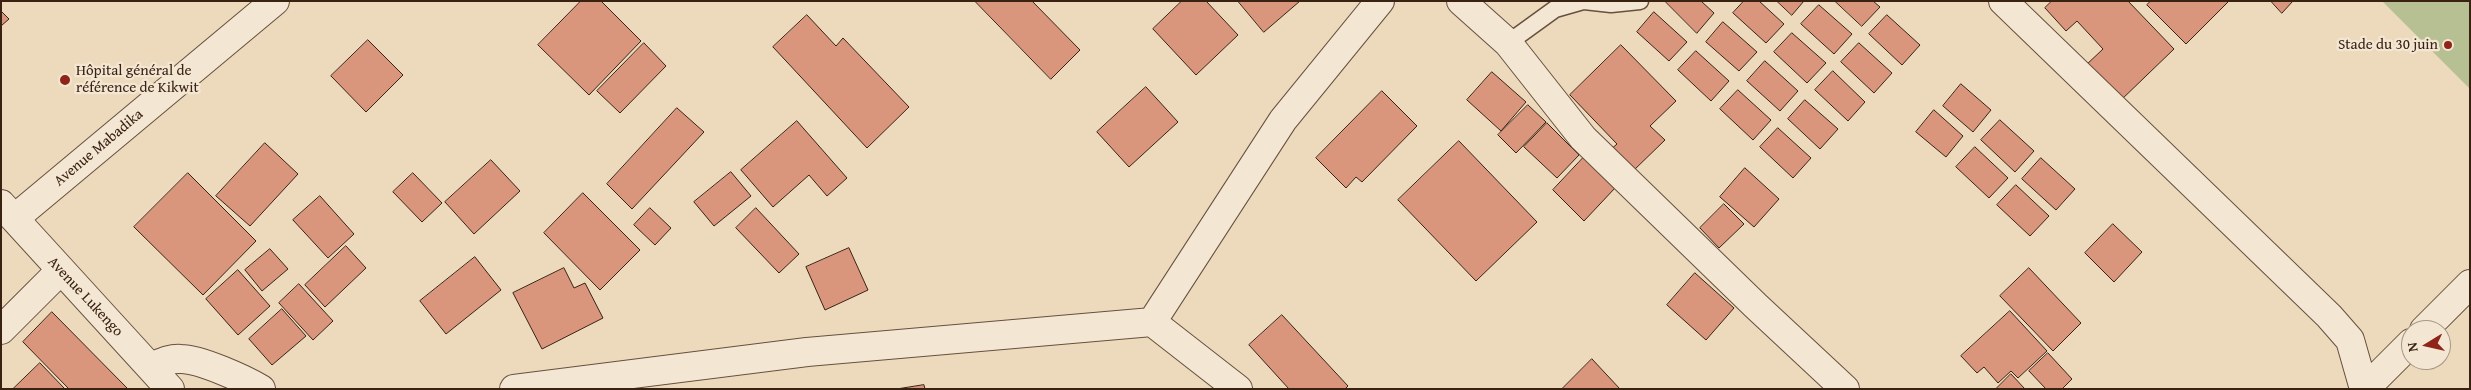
<!DOCTYPE html>
<meta charset="utf-8">
<style>
body{margin:0}
#map{position:relative;width:2471px;height:390px;overflow:hidden;background:#eddabd;font-family:"Gentium Book Plus",serif}
canvas{display:block}
.frame{position:absolute;inset:0;border:2px solid #3a2213;pointer-events:none}
.north{position:absolute;left:2401px;top:320px;width:50px;height:50px;box-sizing:border-box;background:#f3e7d4;border:1px solid #a99887;border-radius:50%;rotate:261deg;font-size:14px;font-weight:700;line-height:20px;text-align:center;color:#3a2213}
.north::after{content:'';display:block;margin:auto;width:18px;height:22px;background:#8f2418;clip-path:polygon(50% 0,100% 100%,50% 72%,0 100%)}
</style>
<div id="map">
<canvas width="2471" height="390"></canvas>
<div class="frame"></div>
<div class="north">N</div>
</div>
<script>
const g = document.querySelector('canvas').getContext('2d');
g.lineJoin = 'round';
function fill(path, color) { g.fillStyle = color; g.fill(path, 'evenodd'); }
function trace(path, color, width, dash) { g.strokeStyle = color; g.lineWidth = width; g.lineCap = dash ? 'butt' : 'round'; g.setLineDash(dash || []); g.stroke(path); }
function drawText(font, color, halo, rows, align = 'center') {
  g.font = font + ' "Gentium Book Plus",serif'; g.lineWidth = 4.5; g.setLineDash([]); g.textBaseline = 'middle'; g.strokeStyle = halo; g.fillStyle = color; for (const [text, x, y, turn = 0] of rows) {
    g.save(); g.translate(x, y); g.rotate((+turn || 0) * Math.PI / 180); g.textAlign = isNaN(turn) ? turn : align; if (halo) g.strokeText(text, 0, 0); g.fillText(text, 0, 0); g.restore();
  }
}
fill(new Path2D(`
 M2382,1H2470V89Z`), '#b7c092');
const building = new Path2D(`
 M581,1H601L641,41L589,95L538,45Z
 M975,1H1032L1080,50L1051,79Z
 M1182,1H1206L1238,35L1196,75L1153,29Z
 M1238,1H1300L1264,32Z
 M1665,1H1701L1714,13L1697,33Z
 M1744,1H1759L1784,24L1766,43L1733,13Z
 M1777,1H1804L1792,15Z
 M1835,1H1873L1880,7L1862,26Z
 M2052,1H2128L2174,49L2119,102L2085,66L2103,49L2077,21L2066,31L2045,8Z
 M2151,1H2229L2186,44L2147,5Z
 M2271,1H2293L2282,13Z
 M1819,5L1852,34L1834,54L1801,24Z
 M1,11L9,19L1,26Z
 M1654,12L1687,42L1669,61L1637,32Z
 M807,15L836,46L843,38L909,107L867,148L773,47Z
 M1887,15L1920,45L1902,65L1869,34Z
 M1723,22L1757,52L1739,71L1706,42Z
 M1792,33L1826,63L1807,83L1774,52Z
 M368,40L403,75L366,112L331,76Z
 M644,43L666,66L620,113L597,91Z
 M1859,43L1892,73L1874,93L1841,62Z
 M1621,45L1676,101L1650,126L1665,140L1632,172L1610,150L1617,144L1570,95Z
 M1696,51L1729,81L1711,101L1678,70Z
 M1765,61L1798,91L1780,111L1747,81Z
 M1833,71L1865,102L1848,121L1815,90Z
 M1492,72L1526,102L1501,131L1467,100Z
 M1961,84L1991,110L1973,132L1943,106Z
 M1146,87L1178,122L1129,167L1097,132Z
 M1738,90L1771,120L1753,140L1720,109Z
 M1382,91L1417,126L1362,182L1356,177L1346,188L1316,158Z
 M1805,100L1838,129L1820,149L1788,119Z
 M1528,105L1546,122L1516,153L1498,135Z
 M677,108L704,132L632,209L607,184Z
 M1934,110L1963,136L1946,157L1916,132Z
 M2000,120L2034,151L2015,172L1981,140Z
 M797,121L847,178L827,196L809,175L773,207L741,170Z
 M1547,123L1579,155L1557,178L1524,147Z
 M1778,128L1811,158L1793,178L1760,147Z
 M1459,141L1537,222L1476,281L1398,200Z
 M265,143L298,174L250,226L216,196Z
 M1975,147L2008,178L1989,198L1956,167Z
 M1584,157L1615,188L1584,221L1553,190Z
 M2041,158L2075,189L2056,210L2022,179Z
 M491,160L520,191L474,234L445,202Z
 M1745,168L1779,199L1754,227L1720,197Z
 M731,172L751,196L714,226L694,202Z
 M188,173L256,241L203,295L134,227Z
 M413,173L442,203L422,222L393,192Z
 M2016,185L2049,216L2030,236L1997,205Z
 M583,193L640,250L600,290L544,233Z
 M320,196L354,234L328,258L293,220Z
 M1724,204L1744,224L1719,248L1700,228Z
 M650,208L671,228L655,245L634,225Z
 M756,208L799,254L779,273L736,228Z
 M2113,224L2142,252L2114,282L2085,253Z
 M346,246L366,268L325,307L305,285Z
 M849,248L868,290L825,310L806,267Z
 M270,249L288,269L262,291L245,270Z
 M475,257L501,290L446,334L420,301Z
 M564,268L574,288L585,283L603,318L542,349L513,293Z
 M2029,268L2081,323L2053,351L2000,296Z
 M238,270L270,306L238,335L206,299Z
 M1695,273L1734,308L1706,340L1667,305Z
 M299,284L333,321L313,340L279,303Z
 M282,309L306,336L272,365L249,339Z
 M2010,311L2047,351L2018,378L2011,371L1998,383L1984,367L1977,373L1961,356Z
 M52,312L128,389H69L23,342Z
 M1282,315L1348,386L1345,389H1289L1249,345Z
 M2048,353L2072,379L2062,389H2046L2029,371Z
 M1592,359L1620,389H1562Z
 M40,363L65,389H13Z
 M2011,374L2025,389H1996Z
 M924,385L925,389H897Z`);
fill(building, '#d9967c');
trace(building, '#3a2213', 1);
const service = new Path2D(`
 M1584,1L1611,4L1640,1
 M1508,43L1555,9L1583,1`);
const minor = new Path2D(`
 M1461,1L1508,43L1583,138L1756,306L1845,389
 M2003,1L2329,316L2350,340L2364,389
 M1,204L170,389
 M15,218L275,1
 M1152,322L1283,120L1380,1
 M1152,322L1238,389
 M1,330L61,270
 M2424,330L2470,284
 M151,367C161,363 169,358 181,359C200,359 244,379 261,389
 M514,389L807,352L1152,322
 M2365,389L2411,343`);
trace(service, '#67503e', 19);
trace(minor, '#67503e', 30);
trace(service, '#f3e7d4', 16);
trace(minor, '#f3e7d4', 28);
for (const [x, y, r, color] of [
 [2448,45,5,"#8f2418"],
 [65,80,6,"#8f2418"]
]) { const dot = new Path2D(); dot.arc(x, y, r, 0, 2 * Math.PI); g.fillStyle = color; g.fill(dot); trace(dot, '#f3e7d4', 2); }
drawText('15px', '#3a2213', '#f3e7d4', [
 ["Stade du 30 juin",2438,45],
 ["Hôpital général de",76,71,"left"],
 ["référence de Kikwit",76,88,"left"]
], 'right');
drawText('15px', '#3a2213', '#f3e7d4', [
 ["Avenue Mabadika",99,148,-40],
 ["Avenue Lukengo",85,297,47]
]);
</script>
